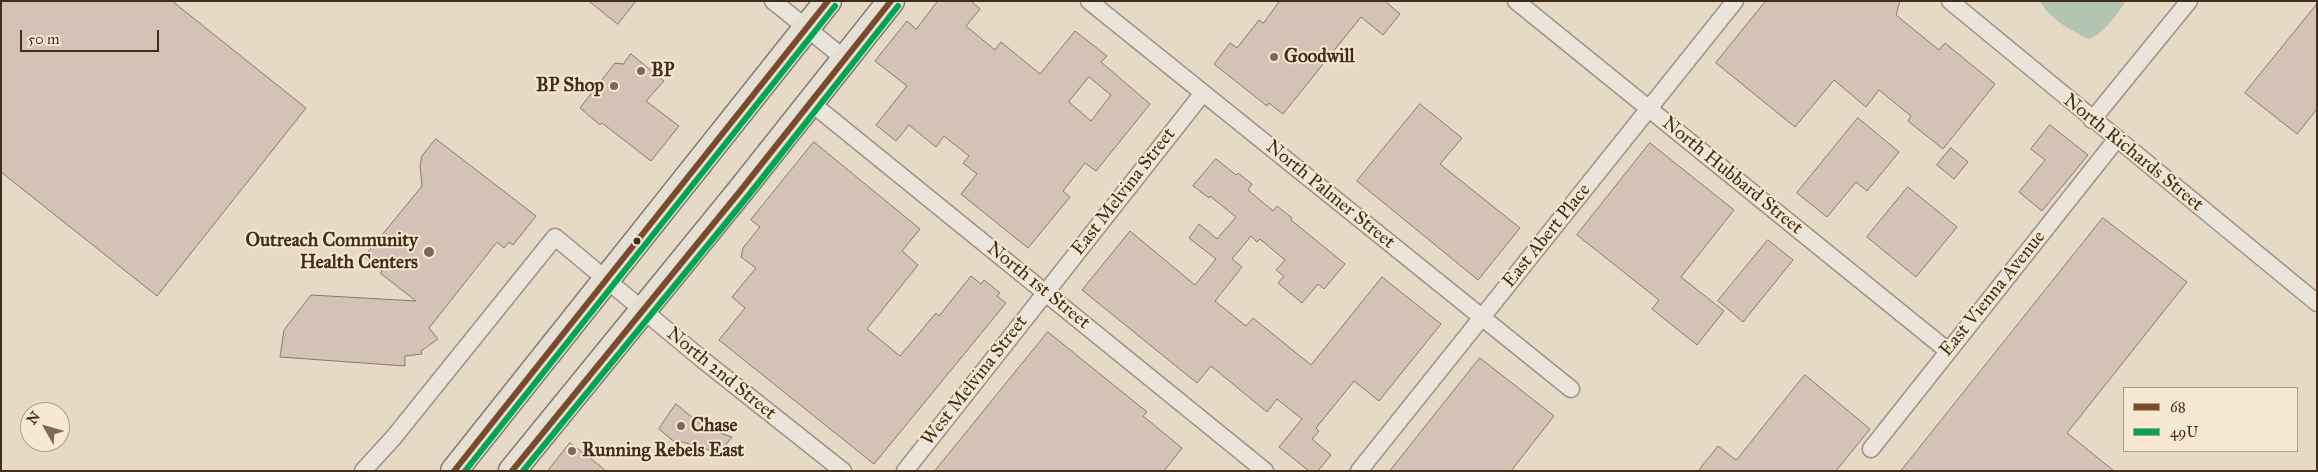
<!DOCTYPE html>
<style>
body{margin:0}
#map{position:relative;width:2318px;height:472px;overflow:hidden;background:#e6d9c6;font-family:"IM FELL Great Primer",serif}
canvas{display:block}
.frame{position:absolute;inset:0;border:2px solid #402e1a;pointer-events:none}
.legend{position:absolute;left:2123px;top:387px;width:175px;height:65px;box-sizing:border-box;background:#f7e8d2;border:1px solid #ae9e88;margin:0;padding:6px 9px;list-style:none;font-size:15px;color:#402e1a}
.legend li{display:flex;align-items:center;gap:10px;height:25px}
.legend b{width:25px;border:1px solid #ae9e88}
.north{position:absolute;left:20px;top:402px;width:50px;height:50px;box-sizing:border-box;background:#f7e8d2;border:1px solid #ae9e88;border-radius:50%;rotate:308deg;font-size:14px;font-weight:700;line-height:20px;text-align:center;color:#402e1a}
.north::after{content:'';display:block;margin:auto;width:18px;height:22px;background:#7a6a56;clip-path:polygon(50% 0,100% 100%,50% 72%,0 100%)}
.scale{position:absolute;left:20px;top:30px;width:139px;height:22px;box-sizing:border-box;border:2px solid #402e1a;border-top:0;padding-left:6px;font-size:15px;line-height:18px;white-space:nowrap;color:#402e1a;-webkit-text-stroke:4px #f7e8d2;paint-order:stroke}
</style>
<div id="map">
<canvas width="2318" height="472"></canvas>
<div class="frame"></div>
<ul class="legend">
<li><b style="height:6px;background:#7a4b2a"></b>68</li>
<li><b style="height:6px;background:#00a651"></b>49U</li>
</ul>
<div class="north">N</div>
<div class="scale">50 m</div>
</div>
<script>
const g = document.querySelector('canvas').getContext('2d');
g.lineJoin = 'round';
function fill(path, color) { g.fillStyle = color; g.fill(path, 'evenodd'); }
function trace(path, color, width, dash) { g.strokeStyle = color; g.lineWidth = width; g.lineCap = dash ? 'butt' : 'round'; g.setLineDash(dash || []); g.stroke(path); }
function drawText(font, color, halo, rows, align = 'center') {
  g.font = font + ' "IM FELL Great Primer",serif'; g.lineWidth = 4; g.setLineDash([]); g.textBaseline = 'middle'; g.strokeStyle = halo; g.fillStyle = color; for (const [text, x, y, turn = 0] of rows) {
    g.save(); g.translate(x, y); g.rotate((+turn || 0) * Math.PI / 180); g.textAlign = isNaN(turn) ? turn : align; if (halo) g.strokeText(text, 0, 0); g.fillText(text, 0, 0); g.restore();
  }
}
fill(new Path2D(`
 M2040,1H2126C2116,15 2105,33 2089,39C2072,31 2049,19 2040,1Z`), '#b3c5b2');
const building = new Path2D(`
 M1,1H172L306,108L157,296L1,172Z
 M589,1H636L618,24Z
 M938,1H971L980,9L966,26L995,50L1001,42L1040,74L1075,31L1107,56L1101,62L1150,104L1096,171L1085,163L1063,191L1070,197L1028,248L961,194L977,174L963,163L969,156L944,136L936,147L909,125L896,141L876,125L907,86L875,61L907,21L916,29ZM1089,77L1111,95L1091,121L1069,102Z
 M1280,1H1385L1400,14L1383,35L1361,17L1283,114L1269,103L1267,106L1214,64L1230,43L1237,48L1259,20L1263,23Z
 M1766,1H1900L1896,15L1939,50L1945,43L1995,84L1943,149L1908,121L1911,116L1879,90L1866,107L1834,80L1795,127L1716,63Z
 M2317,4V109L2297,134L2245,93Z
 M631,54L664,81L646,101L679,126L651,161L602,123L600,125L580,108L615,63L623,64Z
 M1420,104L1462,138L1440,164L1520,228L1478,280L1357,181Z
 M1858,118L1899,152L1867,191L1856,182L1827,217L1797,193Z
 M2050,125L2088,155L2042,211L2019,192L2045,160L2031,149Z
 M436,139L536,216L513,245L509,242L504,248L497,242L429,328L438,339L421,351L422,354L405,356V366L280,357L284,330L311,295L416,301L380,273L382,271L364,257L422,186L420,165L422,156Z
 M814,142L920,229L902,251L918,265L867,329L900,356L936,313L939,316L971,276L981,284L984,280L1000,293L997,296L1006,303L874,464L719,340L745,308L732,297L756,268L741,257L743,248L760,227L751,220Z
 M1650,143L1734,210L1681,277L1724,311L1697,345L1652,309L1659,300L1577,235Z
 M1951,148L1968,162L1954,179L1937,165Z
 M1216,159L1236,175L1238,173L1252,184L1248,190L1273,211L1277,206L1292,218L1291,220L1345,264L1324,289L1318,284L1302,303L1278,283L1284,276L1276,270L1285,260L1260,239L1257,242L1251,236L1232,259L1242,267L1215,301L1246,326L1253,318L1311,365L1382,277L1441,324L1379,401L1354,381L1316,428L1319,431L1312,439L1331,455L1318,471H1309L1279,447L1302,419L1277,399L1267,412L1211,366L1197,383L1082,290L1130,231L1195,285L1216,259L1189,238L1199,224L1217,239L1236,217L1210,196L1209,198L1193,186Z
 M1908,187L1957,227L1916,277L1867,237Z
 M2103,218L2187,282L2067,433L2114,471H1901Z
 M1768,240L1793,260L1743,322L1718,301Z
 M1048,332L1147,412L1143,416L1182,448L1164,471H935Z
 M1480,358L1554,416L1511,471H1390Z
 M1805,375L1870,429L1836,471H1698L1718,446L1736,460Z
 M676,404L705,428L732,437L719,453L679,441L677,444L659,429Z
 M570,443L590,458L606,471H548Z`);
fill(building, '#d4c2b6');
trace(building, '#847a6e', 1);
const street = new Path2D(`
 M773,1L845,59
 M1089,1L1571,389
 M1516,1L1948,351
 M1950,1L2317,303
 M810,102L1265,471
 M2092,120L2189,1
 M1871,449L2116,140
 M363,471L394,437L555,237L703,360L843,471
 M905,471L1203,93
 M1359,471L1735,1`);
const primary = new Path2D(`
 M454,471L828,1
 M512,471L741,190L891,1`);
trace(street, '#9c9285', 19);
trace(primary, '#847a6e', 29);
trace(street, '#eae4da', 16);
trace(primary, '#e6dfd4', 26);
trace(new Path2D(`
 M454,471L828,1
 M512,471L741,190L891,1`), '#7a4b2a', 6);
trace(new Path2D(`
 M465,471L835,6
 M523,471L748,196L898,6`), '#00a651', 6);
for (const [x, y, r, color] of [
 [1274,57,5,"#7a6a56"],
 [641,71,5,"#7a6a56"],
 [614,86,5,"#7a6a56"],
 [637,241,4.5,"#402e1a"],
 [429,252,6,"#7a6a56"],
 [681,426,5,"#7a6a56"],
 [572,451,5,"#7a6a56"]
]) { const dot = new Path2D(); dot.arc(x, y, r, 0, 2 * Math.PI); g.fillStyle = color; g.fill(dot); trace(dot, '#f7e8d2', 2); }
drawText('bold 19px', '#402e1a', '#f7e8d2', [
 ["Goodwill",1284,57],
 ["BP",651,71],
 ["BP Shop",604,86,"right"],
 ["Outreach Community",418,241,"right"],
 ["Health Centers",418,263,"right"],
 ["Chase",691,426],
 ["Running Rebels East",582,451]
], 'left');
drawText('19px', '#402e1a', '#f7e8d2', [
 ["North Richards Street",2133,153,39],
 ["North Hubbard Street",1732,176,39],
 ["East Melvina Street",1124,192,-52],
 ["North Palmer Street",1330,195,39],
 ["East Abert Place",1547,236,-51],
 ["North 1st Street",1038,286,39],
 ["East Vienna Avenue",1993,294,-51],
 ["North 2nd Street",721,374,39],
 ["West Melvina Street",975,381,-52]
]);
</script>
